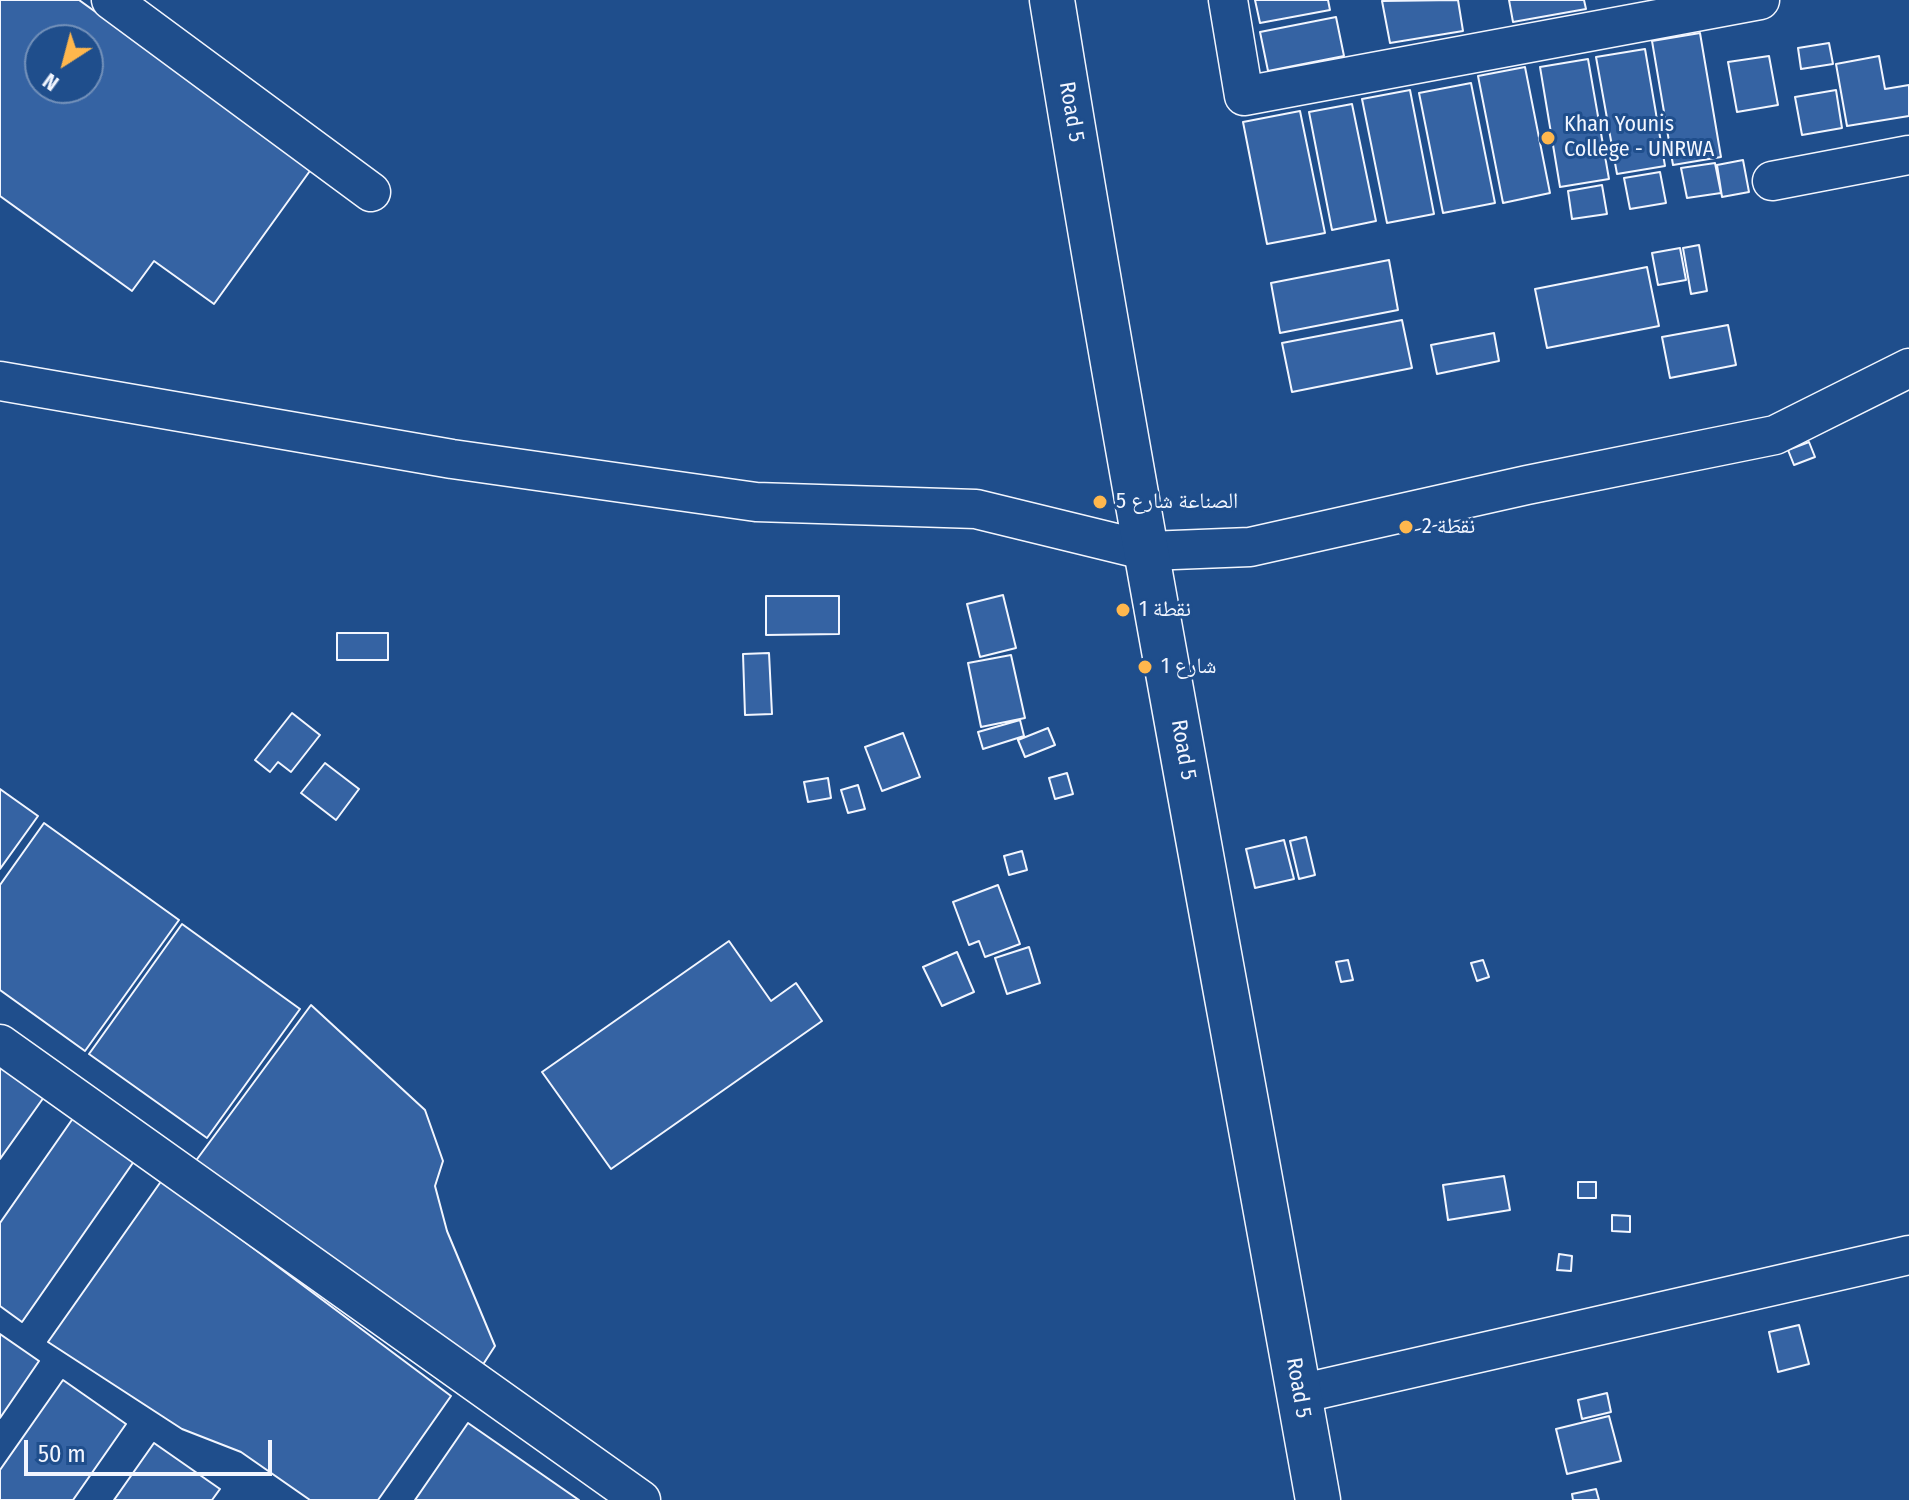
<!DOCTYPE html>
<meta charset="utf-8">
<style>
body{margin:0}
#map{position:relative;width:1909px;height:1500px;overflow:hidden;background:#1f4e8c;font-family:"Fira Sans Condensed",sans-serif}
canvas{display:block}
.north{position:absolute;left:24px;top:24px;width:80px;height:80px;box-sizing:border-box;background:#1f4e8c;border:2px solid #7391ba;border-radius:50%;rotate:216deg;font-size:22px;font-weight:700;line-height:32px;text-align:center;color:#f2f6ff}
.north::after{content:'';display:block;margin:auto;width:28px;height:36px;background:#ffb74d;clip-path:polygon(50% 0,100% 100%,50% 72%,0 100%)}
.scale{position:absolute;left:24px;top:1440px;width:248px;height:36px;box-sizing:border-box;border:4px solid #f2f6ff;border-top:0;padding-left:10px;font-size:24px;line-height:28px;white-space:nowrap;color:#f2f6ff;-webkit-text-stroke:6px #1f4e8c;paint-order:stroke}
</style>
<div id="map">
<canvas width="1909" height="1500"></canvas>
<div class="north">N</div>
<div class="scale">50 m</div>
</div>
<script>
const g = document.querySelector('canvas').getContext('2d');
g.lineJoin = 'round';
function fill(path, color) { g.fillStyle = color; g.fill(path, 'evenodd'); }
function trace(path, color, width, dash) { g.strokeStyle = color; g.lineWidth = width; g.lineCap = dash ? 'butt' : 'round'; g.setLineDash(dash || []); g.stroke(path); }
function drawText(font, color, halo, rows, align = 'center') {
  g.font = font + ' "Fira Sans Condensed","Noto Naskh Arabic",sans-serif'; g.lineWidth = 6; g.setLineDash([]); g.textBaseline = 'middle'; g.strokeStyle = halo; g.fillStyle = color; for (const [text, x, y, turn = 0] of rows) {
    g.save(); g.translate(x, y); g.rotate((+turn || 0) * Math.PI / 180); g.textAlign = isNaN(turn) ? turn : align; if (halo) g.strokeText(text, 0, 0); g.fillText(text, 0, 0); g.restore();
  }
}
const building = new Path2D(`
 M0,0H79L312,168L214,304L154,261L132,291L0,196ZM40,40H88V88H40Z
 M1255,0H1328L1330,10L1260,23Z
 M1458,0L1463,31L1390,43L1382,1Z
 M1509,0H1584L1586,9L1513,22Z
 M1336,17L1344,56L1268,71L1260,32Z
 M1700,33L1721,157L1673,165L1652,41Z
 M1829,43L1833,64L1801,69L1798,48Z
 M1645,49L1665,166L1617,174L1596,57Z
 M1769,56L1778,105L1737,112L1728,62Z
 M1879,56L1885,89L1909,85V116L1847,126L1836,64Z
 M1588,59L1609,179L1560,187L1540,67Z
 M1525,67L1550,193L1503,203L1478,76Z
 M1471,83L1495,203L1443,213L1419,93Z
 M1410,90L1434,214L1387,223L1362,99Z
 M1836,90L1842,128L1802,135L1795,97Z
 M1352,104L1376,221L1332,230L1309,112Z
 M1300,111L1325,233L1267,244L1243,122Z
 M1743,160L1749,192L1722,197L1717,165Z
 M1715,163L1721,193L1687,198L1681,168Z
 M1660,172L1666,203L1630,209L1624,178Z
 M1602,185L1607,214L1572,219L1568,191Z
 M1699,245L1707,291L1691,294L1683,248Z
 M1680,248L1686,280L1658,285L1652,253Z
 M1389,260L1398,310L1280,333L1271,283Z
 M1647,267L1659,326L1547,348L1535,289Z
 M1402,320L1412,368L1292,392L1282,343Z
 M1728,325L1736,365L1670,378L1662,337Z
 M1494,333L1499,361L1437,374L1431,345Z
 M1809,442L1815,457L1794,465L1788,450Z
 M1003,595L1016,648L980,657L967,604Z
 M766,596H839V634L766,635Z
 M337,633H388V660H337Z
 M769,653L772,714L745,715L743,654Z
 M1011,655L1025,718L981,727L968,663Z
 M292,713L320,735L291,772L278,762L270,772L255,760Z
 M1020,720L1024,736L983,749L978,732Z
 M1048,728L1055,745L1025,757L1018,740Z
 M903,733L920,777L882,791L865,747Z
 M325,763L359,789L336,820L301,793Z
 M1067,773L1073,794L1055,799L1049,778Z
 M828,778L831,798L808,802L804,782Z
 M858,785L865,809L848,813L841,790Z
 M0,789L38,816L0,869Z
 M44,823L179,920L85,1051L0,990V885Z
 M1306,837L1315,875L1299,879L1290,841Z
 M1284,840L1294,879L1255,888L1246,849Z
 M1022,851L1027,870L1009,875L1004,856Z
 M998,885L1020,944L985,957L979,941L969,945L953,902Z
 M182,924L300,1009L207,1138L89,1054Z
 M729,941L771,1001L796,983L822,1021L611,1169L542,1072Z
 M1029,947L1040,983L1007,994L995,958Z
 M957,952L974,992L942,1006L923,967Z
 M1348,960L1353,980L1341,982L1336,962Z
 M1483,960L1489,977L1477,981L1471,963Z
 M311,1005L425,1110L443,1161L435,1186L447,1231L495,1346L473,1380L189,1170Z
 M0,1056L49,1090L0,1159Z
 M76,1114L137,1157L22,1322L0,1306V1223Z
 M1504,1176L1510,1210L1448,1220L1443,1185Z
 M162,1180L451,1396L378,1500H310L241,1452L182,1429L48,1342Z
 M1578,1182H1596V1198H1578Z
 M1612,1215L1630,1216V1232L1612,1231Z
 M1559,1254L1572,1256L1571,1271L1557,1270Z
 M1799,1325L1809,1364L1778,1372L1769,1332Z
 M0,1334L39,1361L0,1418Z
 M63,1380L126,1424L73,1500H0V1470Z
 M1607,1393L1611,1412L1582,1419L1578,1400Z
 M1609,1416L1621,1461L1567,1474L1556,1429Z
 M468,1423L579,1500H415Z
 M154,1443L220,1489L212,1500H114Z
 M1596,1489L1599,1500H1573L1572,1494Z`);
fill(building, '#3563a3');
trace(building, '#f2f6ff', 2);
const minor = new Path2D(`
 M111,0L371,192
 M1228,0L1244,96L1760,0
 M1772,181L1909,155
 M0,381L452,459L756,502L976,509L1148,551L1250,547L1527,485L1775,435L1909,368
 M0,1044L641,1500
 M1299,1394L1909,1255`);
const major = new Path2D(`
 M1052,0C1133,501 1229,1000 1318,1500`);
trace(minor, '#f2f6ff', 41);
trace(major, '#f2f6ff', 47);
trace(minor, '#1f4e8c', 38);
trace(major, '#1f4e8c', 44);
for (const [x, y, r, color] of [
 [1548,138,8,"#ffb74d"],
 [1100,502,8,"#ffb74d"],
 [1406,527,8,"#ffb74d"],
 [1123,610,8,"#ffb74d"],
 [1145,667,8,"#ffb74d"]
]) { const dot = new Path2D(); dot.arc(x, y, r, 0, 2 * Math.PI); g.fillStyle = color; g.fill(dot); trace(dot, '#1f4e8c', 3); }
drawText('22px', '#f2f6ff', '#1f4e8c', [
 ["Road 5",1071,112,80],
 ["Road 5",1183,750,80],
 ["Road 5",1298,1388,80]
]);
drawText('22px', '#f2f6ff', '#1f4e8c', [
 ["Khan Younis",1564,125],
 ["College - UNRWA",1564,150],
 ["الصناعة شارع 5",1116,502],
 ["نقطة 2",1422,527],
 ["نقطة 1",1139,610],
 ["شارع 1",1161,667]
], 'left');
</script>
